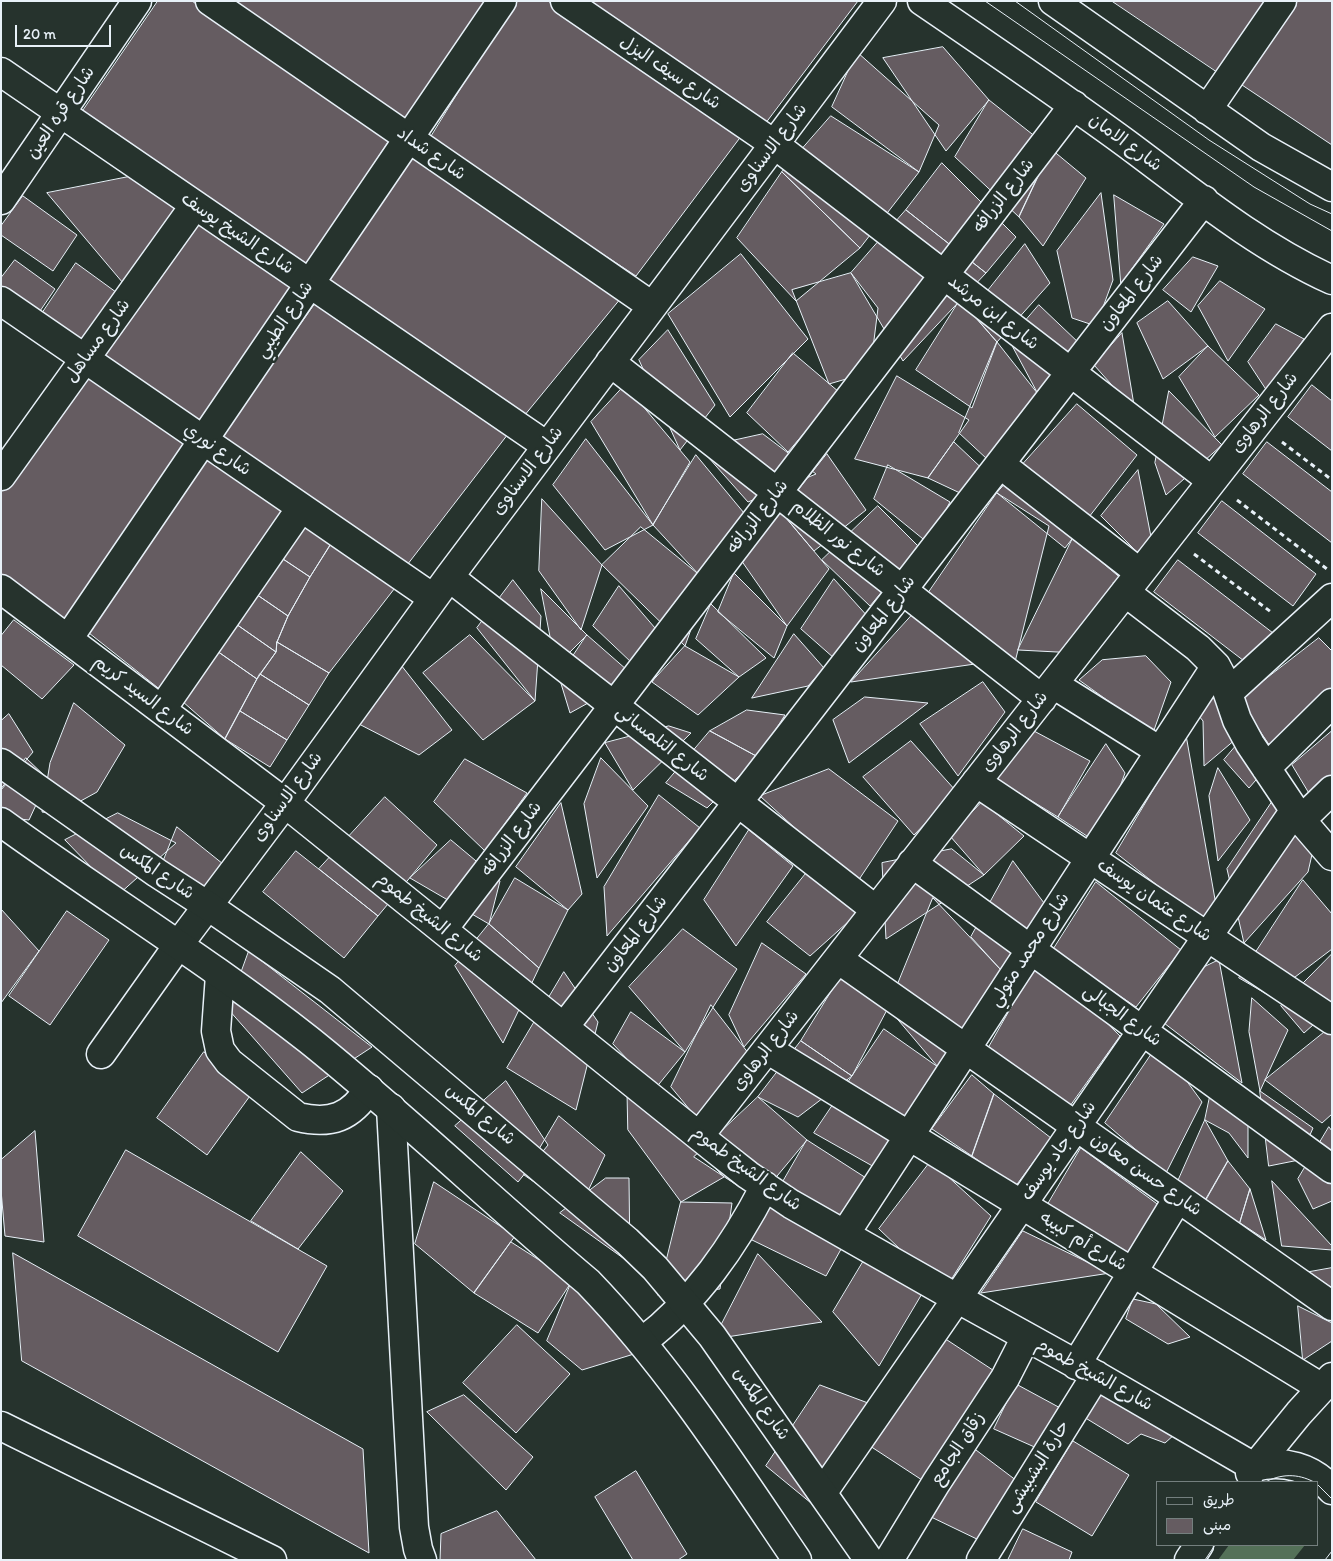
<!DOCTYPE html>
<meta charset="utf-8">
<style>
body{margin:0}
#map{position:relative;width:1333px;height:1561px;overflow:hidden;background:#26332d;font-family:Itim,"Playpen Sans Arabic",sans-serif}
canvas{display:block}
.frame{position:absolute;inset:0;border:2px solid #e8f1f8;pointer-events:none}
.legend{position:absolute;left:1156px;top:1481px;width:162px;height:65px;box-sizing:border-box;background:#26332d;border:1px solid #747f7e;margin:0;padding:6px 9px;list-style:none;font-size:15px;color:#e8f1f8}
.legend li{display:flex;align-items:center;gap:10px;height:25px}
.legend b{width:25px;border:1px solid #747f7e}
.scale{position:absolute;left:15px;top:25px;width:96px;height:22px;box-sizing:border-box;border:2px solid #e8f1f8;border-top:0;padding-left:6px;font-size:15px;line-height:18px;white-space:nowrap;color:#e8f1f8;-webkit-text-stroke:4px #26332d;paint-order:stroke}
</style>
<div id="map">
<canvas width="1333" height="1561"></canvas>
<div class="frame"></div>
<ul class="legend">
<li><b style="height:6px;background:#26332d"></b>طريق</li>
<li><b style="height:14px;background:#655c61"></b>مبنى</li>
</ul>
<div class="scale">20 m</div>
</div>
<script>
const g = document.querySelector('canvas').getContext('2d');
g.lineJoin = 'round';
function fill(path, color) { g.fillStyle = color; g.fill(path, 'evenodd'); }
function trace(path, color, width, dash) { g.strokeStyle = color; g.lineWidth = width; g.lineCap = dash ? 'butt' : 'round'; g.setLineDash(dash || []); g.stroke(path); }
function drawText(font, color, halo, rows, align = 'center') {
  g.font = font + ' Itim,"Playpen Sans Arabic",sans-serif'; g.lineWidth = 5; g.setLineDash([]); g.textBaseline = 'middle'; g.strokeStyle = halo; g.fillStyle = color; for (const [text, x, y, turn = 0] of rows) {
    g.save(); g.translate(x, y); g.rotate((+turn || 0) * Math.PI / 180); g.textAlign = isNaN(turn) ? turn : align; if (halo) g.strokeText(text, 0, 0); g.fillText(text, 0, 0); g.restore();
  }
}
fill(new Path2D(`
 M1229,1545H1305L1293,1560H1218Z`), '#547158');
const building = new Path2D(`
 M158,1H192L390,139L305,268L80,115Z
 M232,1H489L408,121Z
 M515,1H548L742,135L636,276L429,140Z
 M583,1H858L765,124Z
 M1112,1H1270L1222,75Z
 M1297,1H1332V145L1242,85Z
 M943,47L989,100L946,151L883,58Z
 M857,52L939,125L919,172L832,107Z
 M989,100L1051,149L1019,217L955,157Z
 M831,116L919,172L860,248L782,172Z
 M1051,149L1086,178L1043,246L1019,217Z
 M412,153L621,298L524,416L328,282Z
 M942,163L1016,237L986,273L906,210Z
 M782,172L860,248L796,301L737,238Z
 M133,176L186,218L123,283L47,193Z
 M1101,193L1113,280L1096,326L1072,318L1057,251Z
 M1114,195L1164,224L1121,284Z
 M23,196L77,235L53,271L1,235V226Z
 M906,210L986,273L903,361L851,273Z
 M197,217L298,286L202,428L97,356Z
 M1025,244L1050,283L997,342L971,312Z
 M741,254L808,339L730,417L668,314Z
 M1193,257L1218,266L1191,312L1163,290Z
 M15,260L55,289L38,314L1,289V278Z
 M76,263L120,295L87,347L41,315Z
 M851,273L878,308L870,372L829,384L792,290Z
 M1220,281L1265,309L1228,361L1198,306Z
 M960,300L997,342L972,408L916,370Z
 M317,301L508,434L404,569L220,439Z
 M1168,301L1208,346L1163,379L1137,323Z
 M1039,305L1080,344L1038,394L1009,340Z
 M1276,324L1304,339L1267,391L1248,362Z
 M668,330L715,405L680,450L639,360Z
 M1122,333L1135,411L1094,365Z
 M997,342L1038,394L987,459L959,433Z
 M1208,346L1259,395L1215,437L1179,377Z
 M793,353L839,392L788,452L747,413Z
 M87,370L192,440L67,623L1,575V491Z
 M897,376L969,420L928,478L855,459Z
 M625,385L690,462L653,525L591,422Z
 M1312,385L1332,401V451L1288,417Z
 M1169,391L1222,445L1166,495L1155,463Z
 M1077,404L1137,455L1065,548L997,493Z
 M763,434L816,474L748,502L700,448Z
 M586,439L653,525L605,550L553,485Z
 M954,442L990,476L960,493L928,478Z
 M1267,442L1332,492V543L1243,474Z
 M210,451L293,508L167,695L89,633Z
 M827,454L866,510L814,551L781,512Z
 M696,455L744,513L701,577L653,525Z
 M888,465L950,502L928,543L874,499Z
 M1138,470L1152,542L1148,563L1101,516Z
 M997,493L1049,526L1015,662L929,592Z
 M542,499L602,565L581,630L539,571Z
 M1222,501L1316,574L1293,606L1198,533Z
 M878,506L919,547L870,606L822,560Z
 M781,512L829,569L787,626L741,560Z
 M304,514L336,536L310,577L277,555Z
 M641,527L708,582L685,646L602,565Z
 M336,536L398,584L329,673L277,642L288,616L310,577Z
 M1073,538L1123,580L1077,653L1018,650Z
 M277,555L310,577L288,616L253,592Z
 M1178,560L1273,633L1248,664L1154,592Z
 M734,573L787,626L774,658L718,612Z
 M834,579L869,618L843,666L801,629Z
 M513,580L541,616L535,701L477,628Z
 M619,586L673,649L652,682L593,626Z
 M541,589L587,635L556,666Z
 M253,592L288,616L277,642L276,652L236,624Z
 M711,604L766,658L739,677L696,639Z
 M914,613L975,664L851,682Z
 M14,620L74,665L42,699L1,665V636Z
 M236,624L276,652L257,679L217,651Z
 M794,634L824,668L808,686L752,698Z
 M470,635L535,701L483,740L423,673Z
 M587,635L635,677L570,713L559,677Z
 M1319,638L1332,651V724L1274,752L1239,700Z
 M277,642L329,673L309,705L260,674L276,652Z
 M685,646L739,677L698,715L652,682Z
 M217,651L257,679L225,739L182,701Z
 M1146,656L1171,682L1153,733L1079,680L1102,660Z
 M401,665L452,730L419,755L357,723Z
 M260,674L309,705L287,740L240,711Z
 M1223,679L1236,739L1204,766L1203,721L1190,705Z
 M983,682L1005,712L958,776L920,724Z
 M865,697L928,703L849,763L833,720Z
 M74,703L125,745L97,792L57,814L42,812L50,763Z
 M747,710L785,715L758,757L710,731Z
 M240,711L287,740L270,767L225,739Z
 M9,714L33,752L1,790V721Z
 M669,726L691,733L633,790L605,743Z
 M710,731L758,757L707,808L666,783Z
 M1034,731L1090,761L1058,817L996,779Z
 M1332,731V784L1311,791L1316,805L1292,765Z
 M1186,735L1216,905L1204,922L1116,853Z
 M911,741L956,791L914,835L863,777Z
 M1106,744L1125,773L1099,844L1058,817Z
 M1235,747L1262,773L1249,788L1224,760Z
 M26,758L48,779L29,820L1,817V789Z
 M601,758L648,806L597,878L584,804Z
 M465,759L527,793L485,851L434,802Z
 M1218,768L1250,820L1218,861L1209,796Z
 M829,769L898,821L856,884L760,796Z
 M659,795L700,828L607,936L604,887Z
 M385,797L437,845L378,916L319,869Z
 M1274,799L1316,837L1308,872L1244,943L1227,869Z
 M982,802L1024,836L984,875L950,836Z
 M561,803L582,894L568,910L516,867Z
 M118,813L176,843L118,895L65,840Z
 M177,827L233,872L191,912L153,887Z
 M749,830L793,866L736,946L704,900Z
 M451,840L500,881L489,924L410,878Z
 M952,849L984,875L886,939L882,863Z
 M296,851L378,916L344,958L263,892Z
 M1013,861L1044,903L1001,970L971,937Z
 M808,871L857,914L810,956L767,922Z
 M515,878L568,910L539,968L489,924Z
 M1303,880L1332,914V949L1270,996L1239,978Z
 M1096,882L1181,950L1136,1007L1053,950Z
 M933,898L1001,970L938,1067L888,1008Z
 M1,909L39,951L1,1003Z
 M67,911L109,940L50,1025L9,996Z
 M489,924L539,968L503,1043L455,966Z
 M683,929L737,969L685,1052L629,987Z
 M762,943L806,974L744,1047L729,1015Z
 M249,951L372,1047L302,1093L228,1009Z
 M1332,954V1008L1304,1033L1281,1006Z
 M1040,957L1120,1036L1070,1106L989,1047Z
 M1219,960L1242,1083L1164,1023L1202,968Z
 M564,972L598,1022L576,1110L507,1068Z
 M841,976L888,1008L852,1076L801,1041Z
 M1252,998L1288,1030L1260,1091L1249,1032Z
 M711,1005L756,1063L695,1116L671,1087Z
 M631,1012L685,1052L655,1089L613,1044Z
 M1332,1026V1114L1322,1123L1265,1080Z
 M884,1029L938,1067L876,1168L814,1133Z
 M801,1041L852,1076L798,1117L758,1097Z
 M1159,1043L1202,1102L1165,1175L1105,1123Z
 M204,1052L255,1089L207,1155L157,1118Z
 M972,1075L994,1094L972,1156L932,1129Z
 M627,1078L724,1177L681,1202L628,1130Z
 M506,1081L548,1145L518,1182L455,1126Z
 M1213,1082L1248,1122V1158L1229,1133L1205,1120Z
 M1260,1091L1313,1128L1299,1160L1269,1166Z
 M994,1094L1051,1138L1015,1187L972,1156Z
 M758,1097L807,1140L758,1199L694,1157Z
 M559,1116L605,1155L578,1212L524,1175Z
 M1205,1120L1228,1161L1199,1212L1178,1181Z
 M1329,1127L1332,1131V1201L1313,1209L1298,1179Z
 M35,1131L44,1242L5,1236L1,1190V1160Z
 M807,1140L877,1185L826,1276L750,1239Z
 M1081,1148L1160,1206L1126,1256L1048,1204Z
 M126,1150L327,1266L278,1352L78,1236Z
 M301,1152L343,1191L298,1249L251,1221Z
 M931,1161L991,1216L944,1291L879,1229Z
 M1228,1161L1250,1189L1235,1238L1205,1201Z
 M606,1178H629L630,1263L560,1213Z
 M1272,1181L1332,1246V1250L1282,1246Z
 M434,1182L515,1236L474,1293L415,1244Z
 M1250,1189L1266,1240L1240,1223Z
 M681,1202L732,1203L720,1289L658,1295Z
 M1023,1231L1110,1273L981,1293Z
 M511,1242L572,1281L538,1333L474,1293Z
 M13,1253L363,1449L369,1553L22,1361Z
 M758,1254L822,1322L714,1339Z
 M863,1262L929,1282L879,1366L833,1312Z
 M1332,1268V1288L1309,1272Z
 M572,1281L634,1354L582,1370L547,1341Z
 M1133,1299L1156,1304L1190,1337L1168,1344L1126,1319Z
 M1298,1306L1332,1323V1341L1303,1360Z
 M517,1325L570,1374L516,1433L463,1383Z
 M941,1336L1005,1378L922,1480L870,1446Z
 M1016,1384L1064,1410L1039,1449L994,1429Z
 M820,1385L868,1403L811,1503L766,1466Z
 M1102,1385L1175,1434L1165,1443L1141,1434L1128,1444L1079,1414Z
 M464,1395L533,1457L506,1490L427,1412Z
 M1073,1441L1129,1475L1092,1536L1036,1502Z
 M972,1447L1021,1484L983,1542L927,1515Z
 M636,1471L687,1554L678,1560H633L595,1497Z
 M497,1511L536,1560H440L441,1534Z
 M1023,1529L1072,1552L1069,1560H1008Z`);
fill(building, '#655c61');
trace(building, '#e8f1f8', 1);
const minor = new Path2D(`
 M210,1L652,306
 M565,1L774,144L1212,481
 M922,1C991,48 1060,95 1127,144C1193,193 1257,246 1332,280
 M1053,1L1261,147L1332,187
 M1,72L547,446
 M1207,110L1282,1
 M1,200L137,1
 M1,301L433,598
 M610,362L1042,699
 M1000,464L1140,573
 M1,476L195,205
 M449,577L876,910
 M1,589L285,803L715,1149L748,1175L791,1204L944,1291L1092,1373L1254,1467C1283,1459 1312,1467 1332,1490
 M1125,592L1198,648L1216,666L1223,679L1237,720L1250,744L1301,820L1332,856
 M68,639L502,1
 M1053,684L1160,751
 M1228,693L1332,598
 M162,709L301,508
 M1266,768L1332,703
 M976,782L1332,1020
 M1301,820L1332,790
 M912,863L1332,1169
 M443,929L1074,105
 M838,959L1332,1306
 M220,975L216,1031L220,1050L229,1062L298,1117C331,1125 351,1117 369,1089
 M564,1027L1204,200
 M767,1049L1322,1388
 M101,1054L179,944L285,803L449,577L882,1
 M391,1108L414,1527L418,1549L422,1560
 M699,1136L1332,328
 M845,1234L1216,666
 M642,1342C696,1301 734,1246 765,1186
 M1076,1365L1178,1198
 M1,1426L272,1560
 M1250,1473L1299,1413L1332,1377
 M823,1492L1295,810
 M889,1560L936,1483L1005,1378L1026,1337
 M981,1560L1096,1375
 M1189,1560L1199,1545`);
const major = new Path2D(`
 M1,763L157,873L208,906L330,990L627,1241L655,1268L712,1336L869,1560
 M1,822C103,896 210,962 309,1040C405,1117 494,1203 588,1282C669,1366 732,1464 797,1560`);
trace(minor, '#e8f1f8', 31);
trace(major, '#e8f1f8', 31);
trace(new Path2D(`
 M1282,442L1332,480
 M1237,500L1327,569
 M1194,554L1271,612`), '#e8f1f8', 3, [5, 4]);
trace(minor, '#26332d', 28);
trace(major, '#26332d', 28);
trace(new Path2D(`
 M985,1L1254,187L1332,231
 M1015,1L1209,140L1310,204L1332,214
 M1265,1482C1281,1474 1297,1473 1314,1482
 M1317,1484L1332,1499
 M1205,1560L1215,1545
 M1325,1560L1332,1551`), '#e8f1f8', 1);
drawText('18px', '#e8f1f8', '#26332d', [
 ["شارع سيف اليزل",670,73,34],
 ["شارع قره العين",61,113,-56],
 ["شارع الامان",1125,143,36],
 ["شارع الاسناوى",772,148,-53],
 ["شارع شداد",431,154,35],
 ["شارع الزرافه",1004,196,-52],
 ["شارع الشيخ يوسف",237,234,34],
 ["شارع المعاون",1132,293,-52],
 ["شارع ابن مرشد",993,313,38],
 ["شارع الطيبي",285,320,-56],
 ["شارع مساهل",98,341,-54],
 ["شارع الرهاوى",1265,413,-52],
 ["شارع نوري",217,450,35],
 ["شارع الاسناوى",528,471,-53],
 ["شارع الزرافه",758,517,-52],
 ["شارع نور الظلام",838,539,38],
 ["شارع المعاون",884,614,-52],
 ["شارع السيد كريم",143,696,37],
 ["شارع الرهاوى",1015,732,-52],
 ["شارع التلمسانى",662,744,38],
 ["شارع الاسناوى",288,797,-54],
 ["شارع الزرافه",512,839,-53],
 ["شارع المكس",157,872,34],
 ["شارع عثمان يوسف",1154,901,34],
 ["شارع الشيخ طموم",429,918,39],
 ["شارع المعاون",636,934,-52],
 ["شارع محمد متولي",1030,950,-57],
 ["شارع الجبالى",1122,1016,36],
 ["شارع الرهاوى",766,1051,-52],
 ["شارع المكس",480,1115,40],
 ["شارع جاد يوسف",1059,1151,-55],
 ["شارع الشيخ طموم",746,1169,36],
 ["شارع حسن معاون",1146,1175,35],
 ["شارع أم كبيبه",1083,1242,31],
 ["شارع الشيخ طموم",1094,1375,29],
 ["شارع المكس",761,1404,55],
 ["زقاق الجامع",958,1449,-57],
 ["حارة البشبيشى",1038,1467,-58]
]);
</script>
